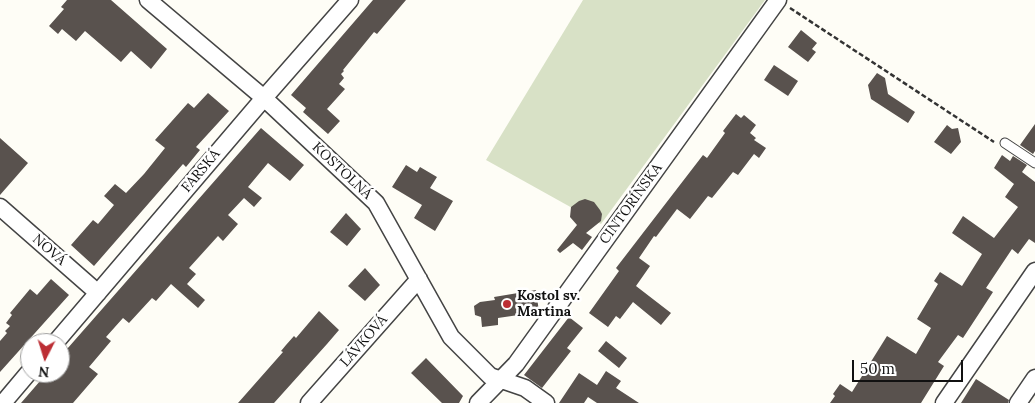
<!DOCTYPE html>
<meta charset="utf-8">
<style>
body{margin:0}
#map{position:relative;width:1035px;height:403px;overflow:hidden;background:#fefdf6;font-family:Lora,serif}
canvas{display:block}
.north{position:absolute;left:20px;top:333px;width:50px;height:50px;box-sizing:border-box;background:#fff;border:1px solid #a0a0a0;border-radius:50%;rotate:185deg;font-size:14px;font-weight:700;line-height:20px;text-align:center;color:#111}
.north::after{content:'';display:block;margin:auto;width:18px;height:22px;background:#bc2e34;clip-path:polygon(50% 0,100% 100%,50% 72%,0 100%)}
.scale{position:absolute;left:852px;top:360px;width:111px;height:22px;box-sizing:border-box;border:2px solid #111;border-top:0;padding-left:6px;font-size:15px;line-height:18px;white-space:nowrap;color:#111;-webkit-text-stroke:4px #fff;paint-order:stroke}
</style>
<div id="map">
<canvas width="1035" height="403"></canvas>
<div class="north">N</div>
<div class="scale">50 m</div>
</div>
<script>
const g = document.querySelector('canvas').getContext('2d');
g.lineJoin = 'round';
function fill(path, color) { g.fillStyle = color; g.fill(path, 'evenodd'); }
function trace(path, color, width, dash) { g.strokeStyle = color; g.lineWidth = width; g.lineCap = dash ? 'butt' : 'round'; g.setLineDash(dash || []); g.stroke(path); }
function drawText(font, color, halo, rows, align = 'center') {
  g.font = font + ' Lora,serif'; g.lineWidth = 5; g.setLineDash([]); g.textBaseline = 'middle'; g.strokeStyle = halo; g.fillStyle = color; for (const [text, x, y, turn = 0] of rows) {
    g.save(); g.translate(x, y); g.rotate((+turn || 0) * Math.PI / 180); g.textAlign = isNaN(turn) ? turn : align; if (halo) g.strokeText(text, 0, 0); g.fillText(text, 0, 0); g.restore();
  }
}
fill(new Path2D(`
 M583,0H765L601,224L486,160Z`), '#d8e1c6');
fill(new Path2D(`
 M67,0H111L167,49L151,69L131,51L121,62L85,31L76,41L62,29L58,34L49,26L64,9L61,7Z
 M373,0H406L377,34L374,32L343,70L344,71L341,74L344,78L339,84L345,89L327,109L340,121L328,134L303,112L306,108L291,95Z
 M801,30L817,43L812,49L816,52L808,62L788,47Z
 M774,65L798,81L788,96L764,80Z
 M877,73L885,78L888,94L915,112L908,123L871,99L868,85Z
 M208,93L229,111L196,147L200,150L186,167L183,164L94,266L71,245L93,220L98,224L114,205L104,196L115,184L126,193L144,174L165,148L155,140L188,103L194,108Z
 M736,114L741,118L744,115L756,125L750,133L756,138L754,140L766,148L759,158L754,154L738,175L733,172L712,198L708,196L690,219L677,209L656,237L654,236L639,258L650,266L636,286L671,313L661,325L633,302L620,319L616,316L608,327L589,313L619,271L616,268L703,155L707,158L725,133L723,131Z
 M1035,124V151L1033,154L1020,145Z
 M947,125L952,129L958,128L961,142L951,154L934,142Z
 M261,128L304,165L290,181L268,163L248,187L262,198L254,207L244,198L228,215L238,224L223,241L218,236L189,268L196,274L187,284L205,300L198,308L171,284L156,301L152,298L129,323L123,318L106,337L111,341L89,367L98,374L73,403H21L47,373H60V357Z
 M0,138L28,163L0,195Z
 M1002,155L1010,161L1013,156L1027,165L1022,172L1035,182V243L1029,239L1018,254L1012,249L986,288L993,292L980,312L963,338L958,335L938,362L944,366L921,403H830L835,396L833,394L840,384L852,392L887,336L916,354L931,328L917,319L938,284L934,281L940,272L962,286L982,254L952,233L963,216L994,238L1018,207L1005,197L1014,184L994,168Z
 M406,165L417,172L420,167L437,177L430,188L453,201L435,231L414,218L422,205L392,187Z
 M585,199L594,202L600,210L602,214L601,221L586,233L592,237L582,250L573,243L560,253L557,250L577,225L570,217L571,207L579,201Z
 M346,213L361,229L347,246L330,232Z
 M365,268L380,285L365,301L348,286Z
 M51,279L69,295L0,372V341L7,333L5,331L10,326L6,323L12,315L10,313L30,289L37,295Z
 M536,290L539,312L498,318V325L482,327L481,317L475,315L474,306L480,302L495,300L494,297Z
 M319,311L339,330L327,344L274,403H238L283,352L281,351L286,345L294,336L296,338Z
 M569,317L583,328L567,348L571,351L542,388L524,375Z
 M606,341L627,358L619,368L598,351Z
 M426,358L463,396L459,403H442L411,373Z
 M606,371L621,381L616,388L639,403H597L588,397L584,403H559L579,373L597,385Z
 M976,379L1009,400L1008,403H961Z`), '#59524e');
const service = new Path2D(`
 M1005,143L1035,163`);
const minor = new Path2D(`
 M148,0L264,98L376,203L451,337L490,376L525,388L546,403
 M0,207L98,293
 M55,343L264,98L350,0
 M3,403L30,371
 M309,403L419,279
 M478,403L516,364L778,0
 M944,403L1035,271
 M1018,403L1035,378`);
trace(service, '#444', 11);
trace(minor, '#444', 19);
trace(new Path2D(`
 M790,8L994,142`), '#333', 2.5, [5, 2.5]);
trace(service, '#fff', 9);
trace(minor, '#fff', 16);
for (const [x, y, r, color] of [
 [507,304,5,"#bc2e34"]
]) { const dot = new Path2D(); dot.arc(x, y, r, 0, 2 * Math.PI); g.fillStyle = color; g.fill(dot); trace(dot, '#fff', 2); }
drawText('14px', '#111', '#fff', [
 ["FARSKÁ",201,171,-50],
 ["KOSTOLNÁ",342,171,43],
 ["CINTORÍNSKA",631,204,-54],
 ["NOVÁ",49,250,41],
 ["LÁVKOVÁ",364,341,-49]
]);
drawText('bold 14px', '#111', '#fff', [
 ["Kostol sv.",517,296],
 ["Martina",517,312]
], 'left');
</script>
